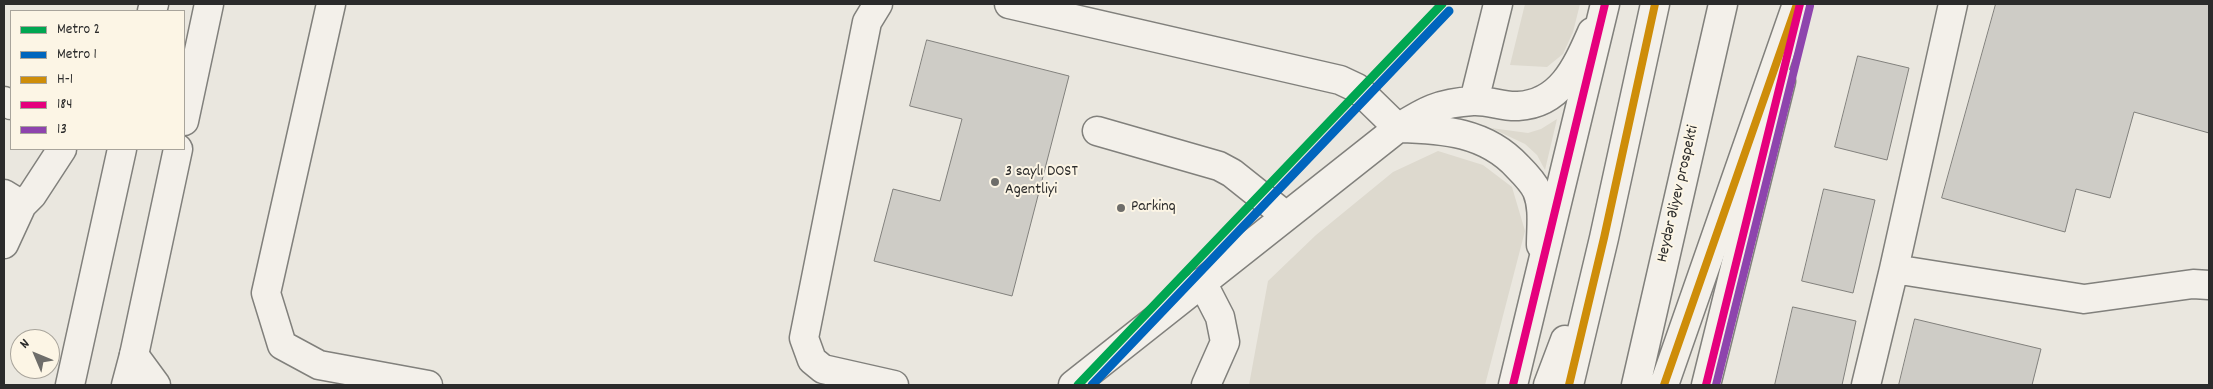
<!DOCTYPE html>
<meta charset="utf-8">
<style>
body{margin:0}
#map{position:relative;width:2213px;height:389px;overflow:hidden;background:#eae7df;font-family:Dekko,sans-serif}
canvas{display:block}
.frame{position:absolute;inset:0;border:5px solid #2b2b2b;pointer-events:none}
.legend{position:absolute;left:10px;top:10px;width:175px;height:140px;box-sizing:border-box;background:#fcf5e5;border:1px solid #a8a49b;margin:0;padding:6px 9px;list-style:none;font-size:15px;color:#2b2b2b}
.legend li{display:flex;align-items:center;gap:10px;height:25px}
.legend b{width:25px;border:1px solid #a8a49b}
.north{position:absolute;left:10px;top:329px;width:50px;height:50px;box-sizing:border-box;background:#fcf5e5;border:1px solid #a8a49b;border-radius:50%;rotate:315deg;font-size:14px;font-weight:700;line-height:20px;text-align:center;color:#2b2b2b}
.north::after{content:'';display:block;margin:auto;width:18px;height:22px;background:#6e6d6a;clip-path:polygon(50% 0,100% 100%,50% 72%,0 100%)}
</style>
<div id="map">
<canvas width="2213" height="389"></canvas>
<div class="frame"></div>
<ul class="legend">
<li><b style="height:6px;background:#00a651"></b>Metro 2</li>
<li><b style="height:6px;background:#0065bd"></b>Metro 1</li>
<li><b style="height:6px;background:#ce8d09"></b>H-1</li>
<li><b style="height:6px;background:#e5007d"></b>184</li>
<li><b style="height:6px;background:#8e44ad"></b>13</li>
</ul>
<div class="north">N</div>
</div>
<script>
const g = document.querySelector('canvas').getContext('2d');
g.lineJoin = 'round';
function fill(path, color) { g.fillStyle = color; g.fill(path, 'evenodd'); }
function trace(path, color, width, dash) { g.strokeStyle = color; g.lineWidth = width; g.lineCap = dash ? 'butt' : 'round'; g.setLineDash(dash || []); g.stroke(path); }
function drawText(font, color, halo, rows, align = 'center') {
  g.font = font + ' Dekko,sans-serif'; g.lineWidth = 4; g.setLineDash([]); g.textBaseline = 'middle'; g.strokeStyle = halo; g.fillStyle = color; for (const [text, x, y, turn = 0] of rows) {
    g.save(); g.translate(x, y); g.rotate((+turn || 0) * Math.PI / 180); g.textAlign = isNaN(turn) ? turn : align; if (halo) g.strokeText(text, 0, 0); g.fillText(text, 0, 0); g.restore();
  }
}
fill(new Path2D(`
 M1525,4H1580L1573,32L1563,54L1547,67L1510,65Z
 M1557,119L1545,170L1537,155L1525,144L1491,128L1528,133L1541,129Z
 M1438,151L1483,165L1512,187L1525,231L1485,385H1249L1268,281L1316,235L1393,172Z`), '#ddd9ce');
const building = new Path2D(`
 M1996,4H2209V133L2134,112L2110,198L2076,189L2065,232L1942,198Z
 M927,40L1069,76L1012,296L874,261L893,189L940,201L962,119L910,106Z
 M1858,56L1909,68L1887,160L1835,147Z
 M1824,189L1875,200L1853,293L1802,281Z
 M1793,307L1856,321L1842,385H1775Z
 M1915,319L2041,349L2032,385H1899Z`);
fill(building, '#ceccc6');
trace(building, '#81807c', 1);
const minor = new Path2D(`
 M331,4L266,293L282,345L319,365L428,385
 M878,4L867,22L804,338L812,360L823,369L894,385
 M1009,4L1340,80L1357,88L1398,128C1443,129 1486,132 1518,167C1525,174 1533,182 1537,191C1544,208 1541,227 1541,245
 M4,101L11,105
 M1474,101L1498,4
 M1097,131L1219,166L1232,173L1286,216
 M4,194L22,205L32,195L62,149
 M4,244L22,205
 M1894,269L2084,299L2193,284L2209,285
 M1202,282L1220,317L1225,342L1206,385
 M134,355L156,385
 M1073,385L1398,128C1425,111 1439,103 1473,101C1488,100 1503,107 1518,106C1561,104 1577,66 1592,32
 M1866,385L1894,269L1953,4`);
const major = new Path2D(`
 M152,11L154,4
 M184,121L209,4
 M70,385L122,149
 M126,385L134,355L178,149
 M1513,385L1605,4
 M1706,385L1781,81`);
const highway = new Path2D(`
 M1548,385L1565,340
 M1569,385L1604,238L1655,4
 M1636,385L1723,4
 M1664,385L1797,4`);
trace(minor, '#81807c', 31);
trace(major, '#81807c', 31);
trace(highway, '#81807c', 31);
trace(minor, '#f3f0ea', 28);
trace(major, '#f3f0ea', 28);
trace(highway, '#f3f0ea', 28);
trace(new Path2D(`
 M1569,385L1604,238L1655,4
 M1664,385L1797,4`), '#ce8d09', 8);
trace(new Path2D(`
 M1513,385L1605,4
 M1706,385L1800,4`), '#e5007d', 8);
trace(new Path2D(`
 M1716,385L1810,6`), '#8e44ad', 8);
trace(new Path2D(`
 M1078,385L1442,4`), '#00a651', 9);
trace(new Path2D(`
 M1092,385L1449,11`), '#0065bd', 9);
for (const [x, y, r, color] of [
 [995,182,5,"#6e6d6a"],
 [1121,208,5,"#6e6d6a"]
]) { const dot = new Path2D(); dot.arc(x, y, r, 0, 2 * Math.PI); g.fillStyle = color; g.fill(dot); trace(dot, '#fcf5e5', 2); }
drawText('16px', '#2b2b2b', '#fcf5e5', [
 ["3 saylı DOST",1005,173],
 ["Agentliyi",1005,191],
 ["Parkinq",1131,208]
], 'left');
drawText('16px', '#2b2b2b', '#fcf5e5', [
 ["Heydər Əliyev prospekti",1679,194,-77]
]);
</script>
